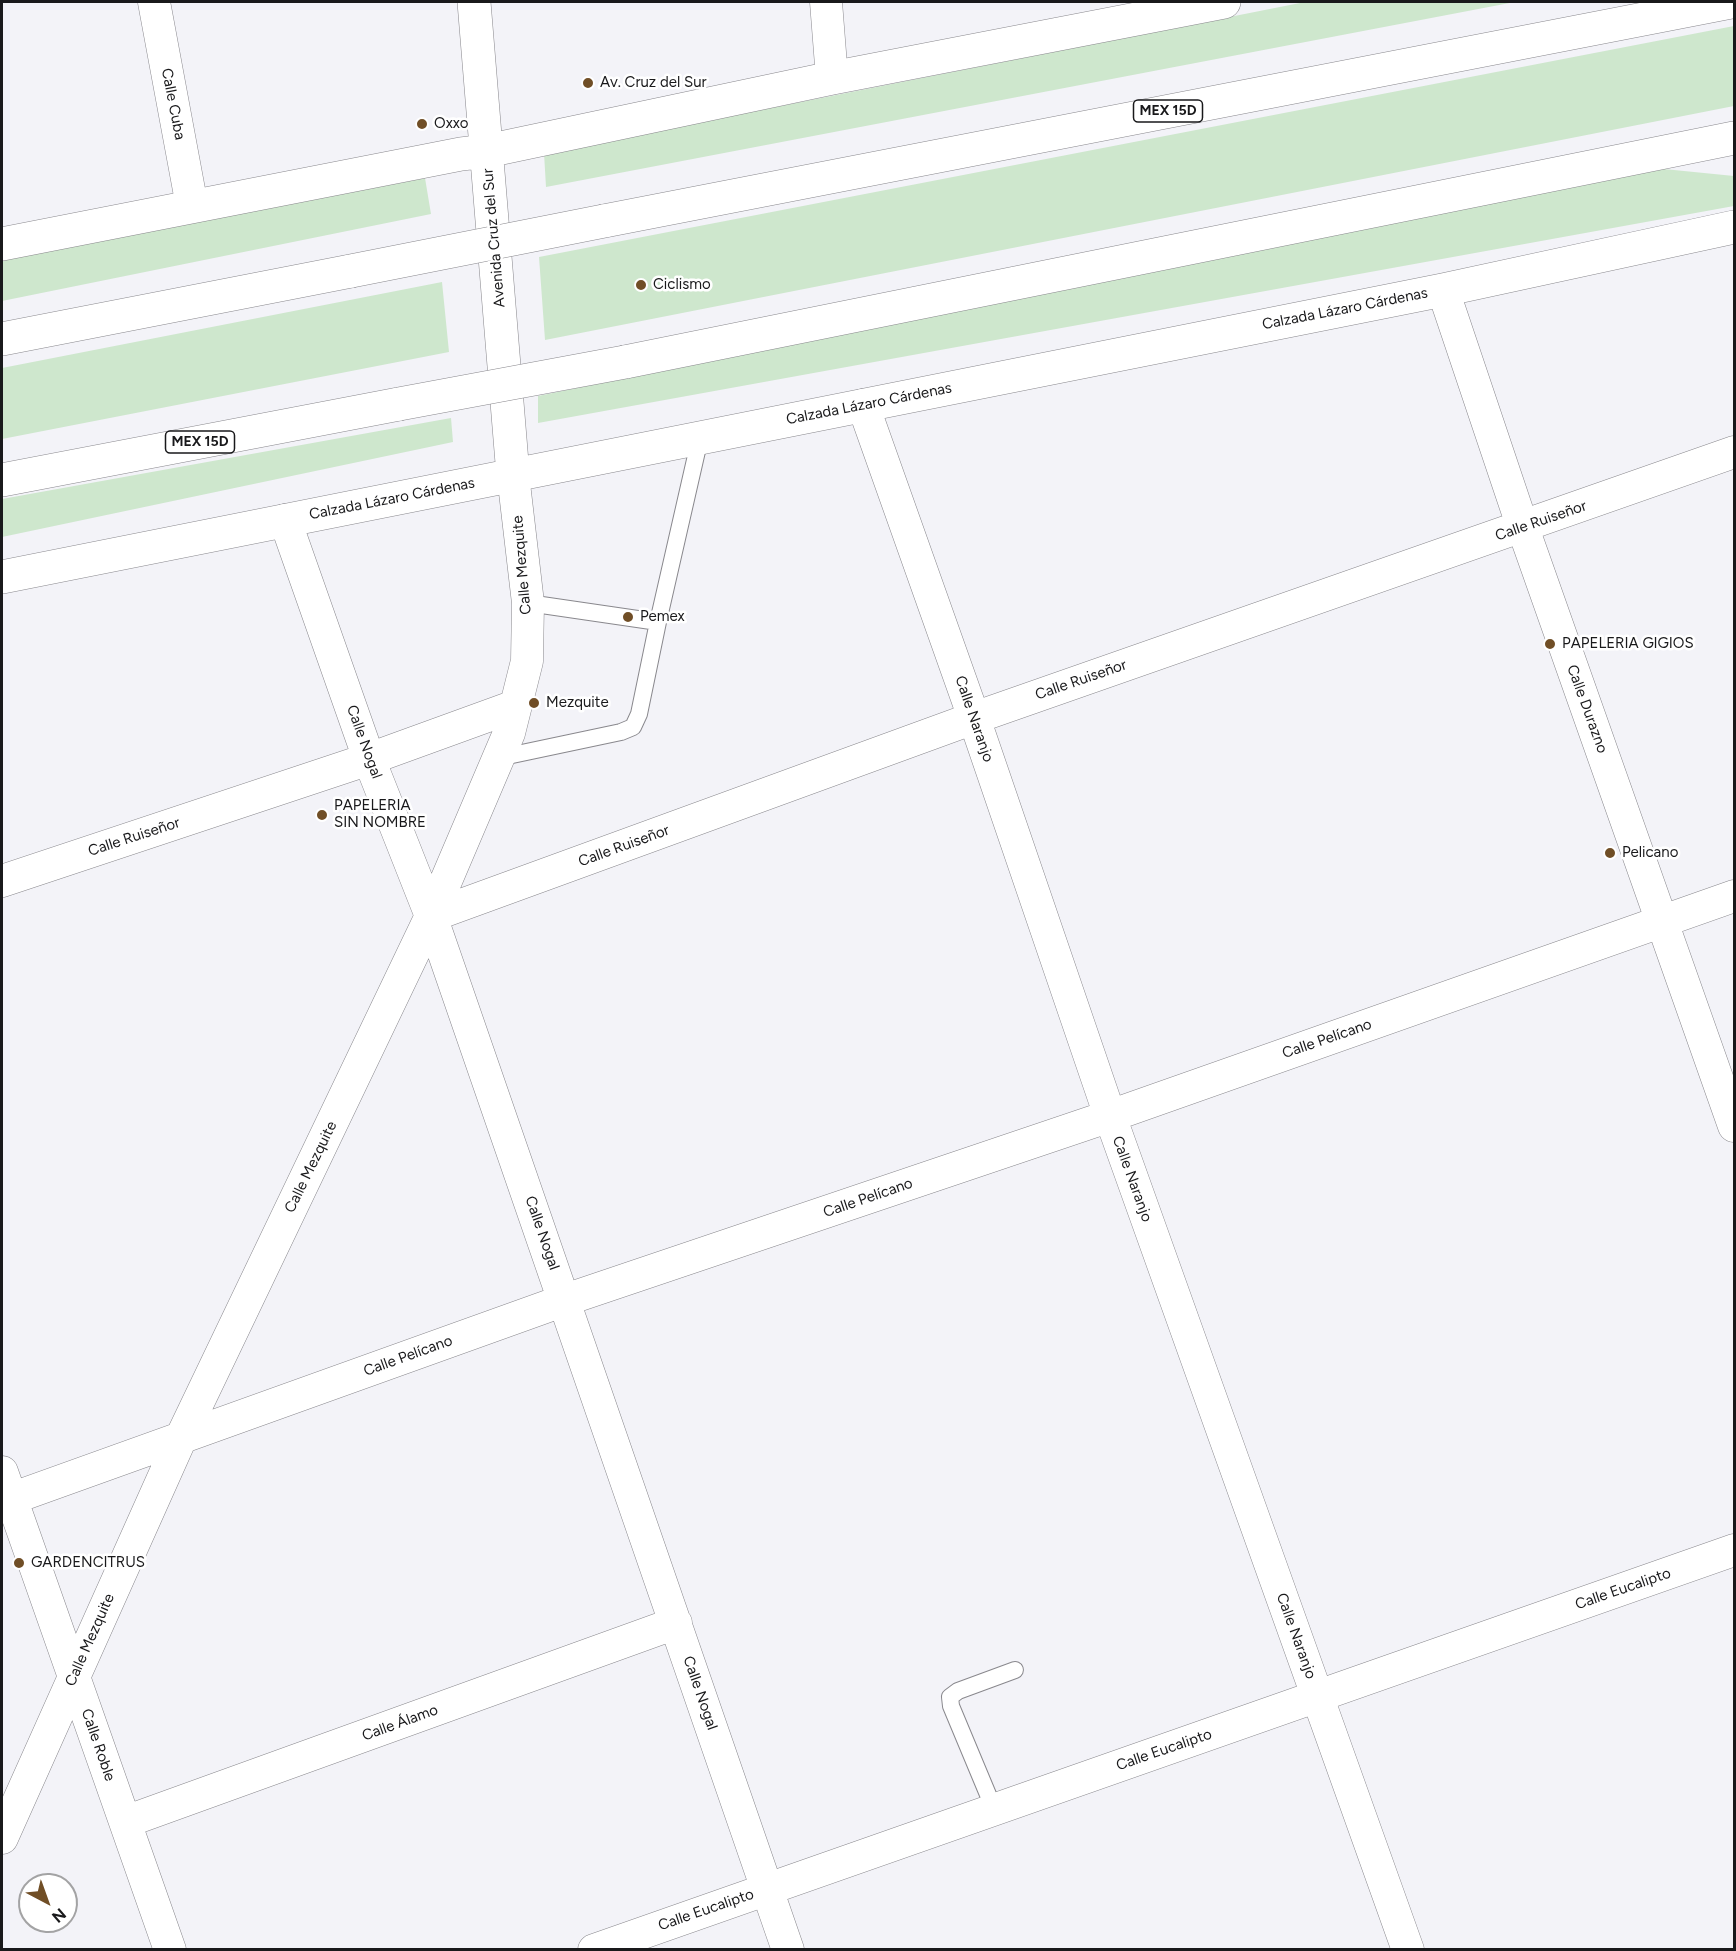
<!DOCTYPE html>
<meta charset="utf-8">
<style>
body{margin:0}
#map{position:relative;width:1736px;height:1951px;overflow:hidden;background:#f3f3f8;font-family:Figtree,sans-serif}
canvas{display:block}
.frame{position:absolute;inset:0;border:3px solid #19191b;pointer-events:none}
.north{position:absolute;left:18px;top:1873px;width:60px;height:60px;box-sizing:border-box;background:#fff;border:2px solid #a3a3a4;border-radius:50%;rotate:139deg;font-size:16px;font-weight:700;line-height:24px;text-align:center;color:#19191b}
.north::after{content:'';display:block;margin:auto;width:21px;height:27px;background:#704e26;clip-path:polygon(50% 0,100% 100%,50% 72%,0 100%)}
</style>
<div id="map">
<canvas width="1736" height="1951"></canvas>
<div class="frame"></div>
<div class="north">N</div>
</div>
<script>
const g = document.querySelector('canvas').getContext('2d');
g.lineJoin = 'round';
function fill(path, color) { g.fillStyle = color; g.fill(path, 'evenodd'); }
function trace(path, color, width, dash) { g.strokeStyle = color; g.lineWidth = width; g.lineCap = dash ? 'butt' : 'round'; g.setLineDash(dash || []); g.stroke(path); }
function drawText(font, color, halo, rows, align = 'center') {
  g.font = font + ' Figtree,sans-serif'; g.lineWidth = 5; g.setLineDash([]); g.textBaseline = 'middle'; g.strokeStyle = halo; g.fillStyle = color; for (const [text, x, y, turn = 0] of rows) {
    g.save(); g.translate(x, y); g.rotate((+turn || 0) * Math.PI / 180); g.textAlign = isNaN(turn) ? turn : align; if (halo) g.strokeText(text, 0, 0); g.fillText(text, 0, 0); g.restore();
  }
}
fill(new Path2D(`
 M1305,2H1515L546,187L544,153Z
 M1734,26V106L545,340L539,257Z
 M1644,167L1734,176V206L538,423V396Z
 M425,178L431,214L2,301V260Z
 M442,282L449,352L2,439V368Z
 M451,418L453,442L2,537V499Z`), '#cee7cd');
const lane = new Path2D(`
 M528,603L658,622
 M498,758L621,732L633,727L639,714L658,622L700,438
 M994,1809L951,1706L950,1697L958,1691L1015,1670`);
const street = new Path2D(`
 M154,2L192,206
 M826,2L832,78
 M1443,290L1523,528L1734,1126
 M863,405L974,718L1110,1116L1408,1950
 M285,520L369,759L431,916L788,1950
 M2,881L369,759L515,706
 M431,916L974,718L1734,452
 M2,1472L170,1950
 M2,1502L565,1300L1110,1116L1734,896
 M125,1822L676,1623
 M2,1838L181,1438L431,916L509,733L527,661L528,603L513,475
 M594,1950L1734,1550`);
const secondary = new Path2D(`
 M474,2L513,475
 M2,244L461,154L487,151L832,78L1224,2
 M2,577L1443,290L1734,227`);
const highway = new Path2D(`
 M604,221L1731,2
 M2,339L351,271
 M625,362L1734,138
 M2,480L399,404`);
trace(lane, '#89888d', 18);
trace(street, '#89888d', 33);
trace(secondary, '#89888d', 34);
trace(highway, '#89888d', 34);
trace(lane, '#fff', 16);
trace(street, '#fff', 32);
trace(secondary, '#fff', 33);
trace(highway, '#fff', 33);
const highwayBridge = new Path2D(`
 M351,271L604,221
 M399,404L625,362`);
trace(highwayBridge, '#89888d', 34, []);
trace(highwayBridge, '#fff', 33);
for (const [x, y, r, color] of [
 [588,83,6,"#704e26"],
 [422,124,6,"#704e26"],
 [641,285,6,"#704e26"],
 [628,617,6,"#704e26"],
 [1550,644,6,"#704e26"],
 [534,703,6,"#704e26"],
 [322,815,6,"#704e26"],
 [1610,853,6,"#704e26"],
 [19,1563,6,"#704e26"]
]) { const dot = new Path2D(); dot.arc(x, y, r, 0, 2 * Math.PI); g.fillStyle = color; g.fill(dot); trace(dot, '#fff', 2); }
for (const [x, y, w] of [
 [1168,111,69],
 [200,442,69]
]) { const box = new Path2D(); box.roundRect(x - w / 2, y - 11, w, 22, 4.5); g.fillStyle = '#fff'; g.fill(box); trace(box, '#19191b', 1.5); }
drawText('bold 14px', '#19191b', null, [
 ["MEX 15D",1168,111],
 ["MEX 15D",200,442]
]);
drawText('15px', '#19191b', '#fff', [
 ["Av. Cruz del Sur",600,83],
 ["Oxxo",434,124],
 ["Ciclismo",653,285],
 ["Pemex",640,617],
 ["PAPELERIA GIGIOS",1562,644],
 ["Mezquite",546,703],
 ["PAPELERIA",334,806],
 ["SIN NOMBRE",334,823],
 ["Pelicano",1622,853],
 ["GARDENCITRUS",31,1563]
], 'left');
drawText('15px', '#19191b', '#fff', [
 ["Calle Cuba",173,104,79],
 ["Avenida Cruz del Sur",494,238,-95],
 ["Calzada Lázaro Cárdenas",1345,309,-11],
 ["Calzada Lázaro Cárdenas",869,404,-11],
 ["Calzada Lázaro Cárdenas",392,499,-11],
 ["Calle Ruiseñor",1541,521,-19],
 ["Calle Mezquite",522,565,-95],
 ["Calle Ruiseñor",1081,680,-19],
 ["Calle Durazno",1587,709,70],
 ["Calle Naranjo",974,719,71],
 ["Calle Nogal",364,742,70],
 ["Calle Ruiseñor",134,837,-18],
 ["Calle Ruiseñor",624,846,-20],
 ["Calle Pelícano",1327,1039,-19],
 ["Calle Mezquite",311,1167,-64],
 ["Calle Naranjo",1132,1179,70],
 ["Calle Pelícano",868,1198,-19],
 ["Calle Nogal",542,1233,71],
 ["Calle Pelícano",408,1356,-20],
 ["Calle Eucalipto",1623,1589,-19],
 ["Calle Naranjo",1296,1636,70],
 ["Calle Mezquite",90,1640,-66],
 ["Calle Nogal",700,1693,71],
 ["Calle Álamo",400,1723,-20],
 ["Calle Roble",98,1745,71],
 ["Calle Eucalipto",1164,1750,-19],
 ["Calle Eucalipto",706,1910,-19]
]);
</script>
